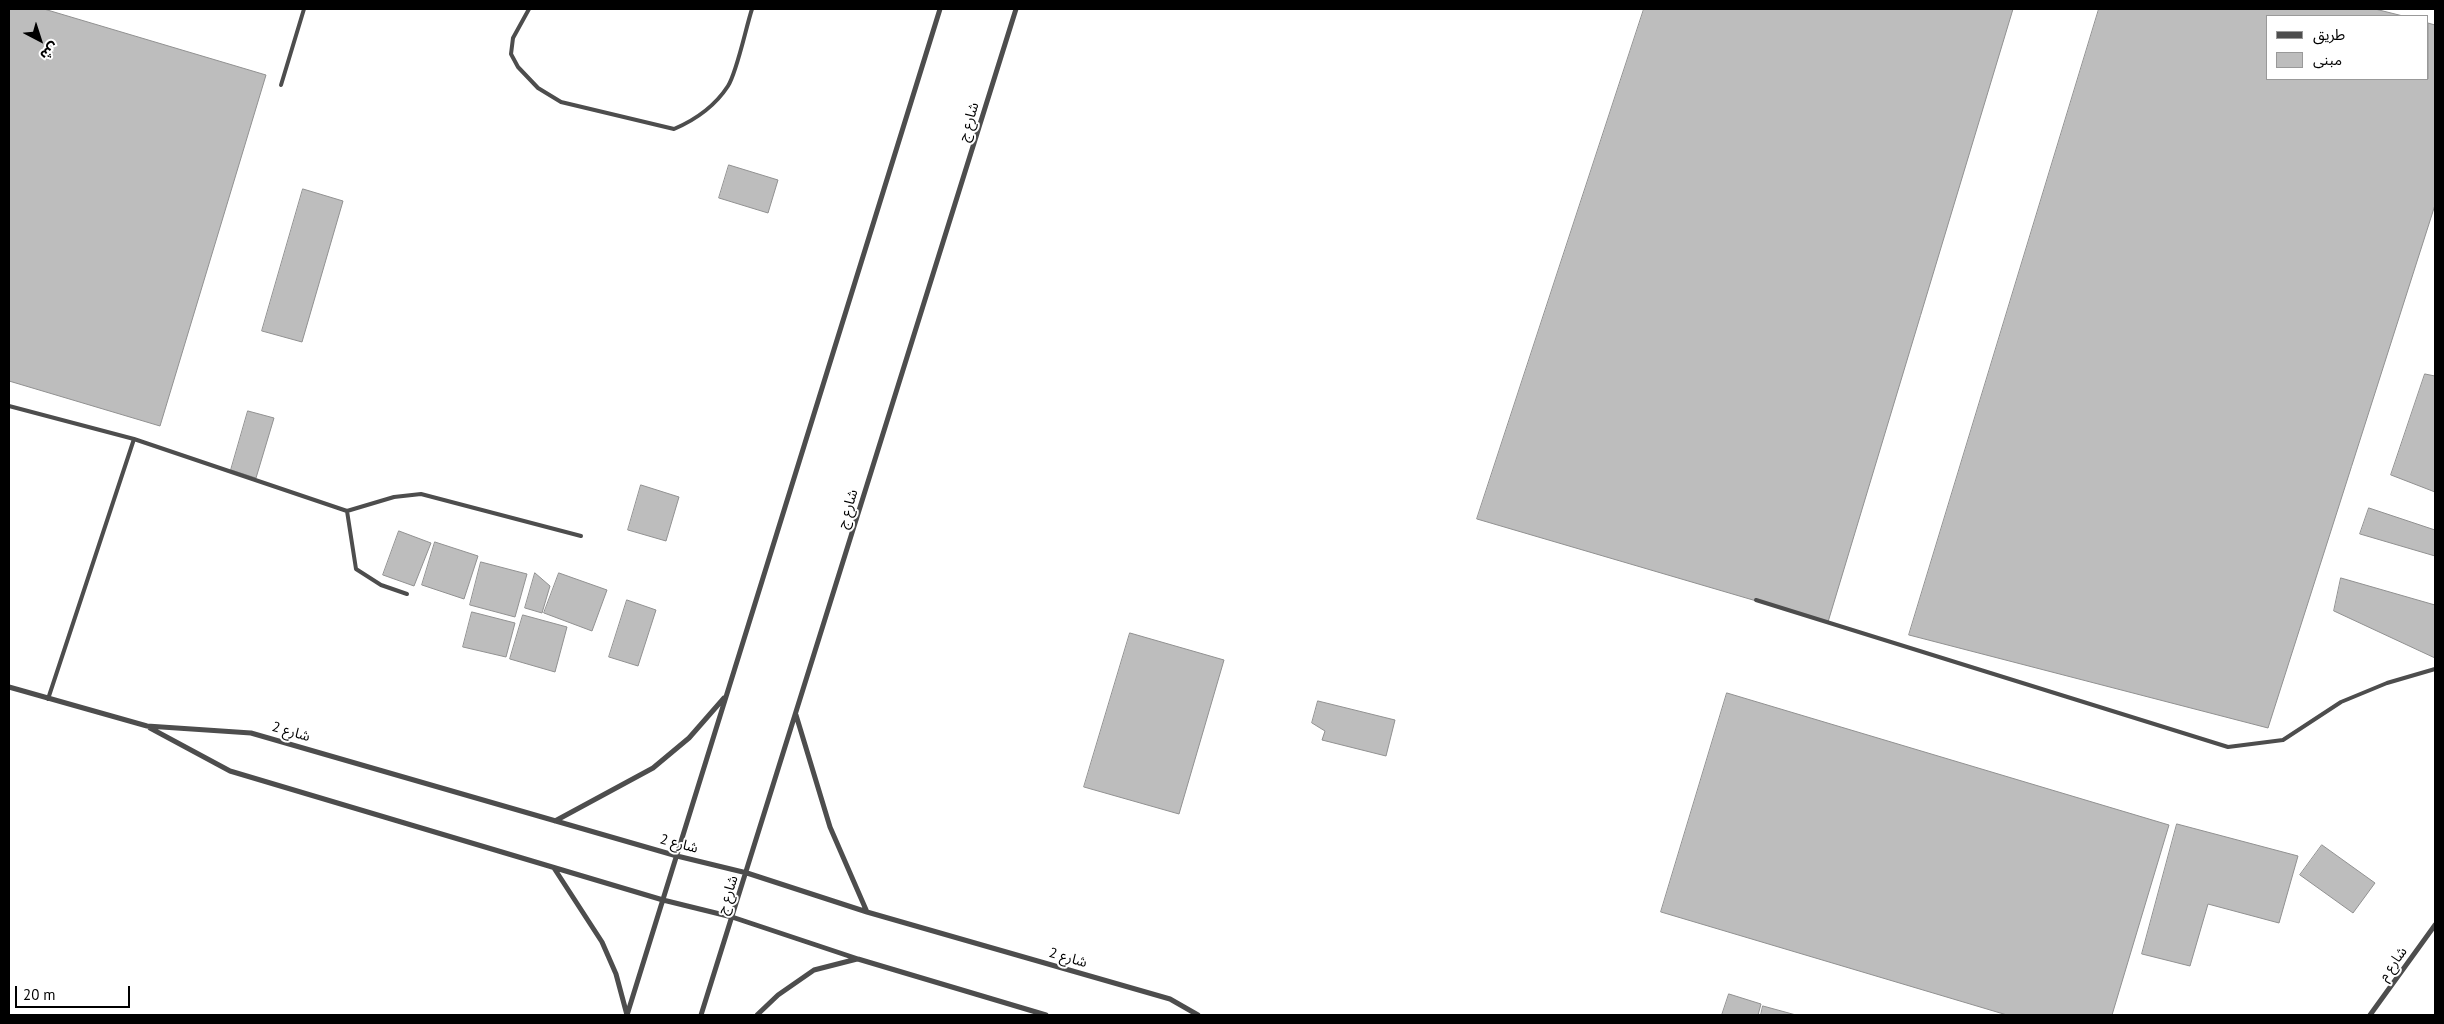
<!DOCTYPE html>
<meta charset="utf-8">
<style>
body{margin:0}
#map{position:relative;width:2444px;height:1024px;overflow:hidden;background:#fff;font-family:"PT Sans","Noto Sans Arabic",sans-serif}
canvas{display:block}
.frame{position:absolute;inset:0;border:10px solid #000;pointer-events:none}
.legend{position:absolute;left:2266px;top:15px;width:162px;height:65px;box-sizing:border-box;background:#fff;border:1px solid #999;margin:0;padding:6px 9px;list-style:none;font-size:15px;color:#000}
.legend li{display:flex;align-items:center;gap:10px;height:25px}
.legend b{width:25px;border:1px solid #999}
.north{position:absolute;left:15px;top:15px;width:50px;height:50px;-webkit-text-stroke:4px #fff;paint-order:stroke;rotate:140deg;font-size:14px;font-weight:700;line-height:20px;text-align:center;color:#000}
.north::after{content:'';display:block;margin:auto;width:18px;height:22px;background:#000;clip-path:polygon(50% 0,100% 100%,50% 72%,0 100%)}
.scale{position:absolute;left:15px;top:986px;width:115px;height:22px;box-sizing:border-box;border:2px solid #000;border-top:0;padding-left:6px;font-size:15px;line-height:18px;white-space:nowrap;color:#000;-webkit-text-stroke:4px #fff;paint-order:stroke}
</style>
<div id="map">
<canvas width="2444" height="1024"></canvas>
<div class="frame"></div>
<ul class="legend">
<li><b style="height:6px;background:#4d4d4d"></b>طريق</li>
<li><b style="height:14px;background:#bdbdbd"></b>مبنى</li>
</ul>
<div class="north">ش</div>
<div class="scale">20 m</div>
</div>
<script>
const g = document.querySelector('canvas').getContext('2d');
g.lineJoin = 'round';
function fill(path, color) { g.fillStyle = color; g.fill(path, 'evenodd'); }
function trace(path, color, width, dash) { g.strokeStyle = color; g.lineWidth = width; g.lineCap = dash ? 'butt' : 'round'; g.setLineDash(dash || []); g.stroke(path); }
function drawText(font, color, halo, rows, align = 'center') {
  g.font = font + ' "PT Sans","Noto Sans Arabic",sans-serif'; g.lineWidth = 4; g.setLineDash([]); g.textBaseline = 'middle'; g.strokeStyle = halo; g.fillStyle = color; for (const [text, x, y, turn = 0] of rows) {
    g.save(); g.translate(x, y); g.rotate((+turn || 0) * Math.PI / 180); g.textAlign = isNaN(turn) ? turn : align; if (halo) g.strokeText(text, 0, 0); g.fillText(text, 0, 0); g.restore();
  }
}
const building = new Path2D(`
 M9,9H44L266,75L160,426L9,381Z
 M1644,9H2013L1828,622L1477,519Z
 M2099,9H2375L2403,16H2268V79H2428V23L2435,25V205L2268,728L1909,635Z
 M729,165L778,180L768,213L719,198Z
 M303,189L343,201L302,342L262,331Z
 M2425,374L2435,376V492L2391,475Z
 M248,411L274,418L256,478L231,470Z
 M641,485L679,497L666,541L628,530Z
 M2369,508L2435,530V556L2360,534Z
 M399,531L431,543L414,586L383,575Z
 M435,542L478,556L464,599L422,585Z
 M481,562L527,574L515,617L470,605Z
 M535,573L550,586L542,613L525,608Z
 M559,573L607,590L592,631L544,613Z
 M2341,578L2435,605V658L2334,611Z
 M627,600L656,610L638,666L609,657Z
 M472,612L515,623L506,657L463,647Z
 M523,615L567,627L555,672L510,659Z
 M1130,633L1224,660L1179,814L1084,787Z
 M1727,693L2169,825L2112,1015H2007L1661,912Z
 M1318,701L1395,720L1386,756L1322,740L1325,731L1312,723Z
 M2177,824L2298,856L2279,923L2208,904L2190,966L2142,954Z
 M2322,845L2375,883L2353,913L2300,875Z
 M1729,994L1761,1004L1758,1015H1722Z
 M1763,1006L1796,1015H1761Z`);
fill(building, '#bdbdbd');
trace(building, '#919191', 1);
trace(new Path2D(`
 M529,9L513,38L511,54L518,67L538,88L561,102L674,129C695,120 715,106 728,86C737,72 746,27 752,9
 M281,85L304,9
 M9,406L134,439L48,699
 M134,439L347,511L394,497L421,494L581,536
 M347,511L356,569L381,585L407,594
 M1756,600L2228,747L2283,740L2341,702L2387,683L2435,669`), '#4d4d4d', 4);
trace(new Path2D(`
 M9,687L147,726L251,733L677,856L747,873L867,912L1170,999L1198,1015
 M796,715L830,827L867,912
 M150,728L230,771L663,900L732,917L858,959L1046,1015
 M555,821L653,768L689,738L724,698
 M554,868L602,942L616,974L627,1015
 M627,1015L940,9
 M701,1015L1016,9
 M757,1015L778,995L814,970L857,959
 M2370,1015L2435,925`), '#4d4d4d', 5);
drawText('14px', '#000', '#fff', [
 ["شارع ج",969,122,-73],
 ["شارع ج",848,509,-73],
 ["شارع 2",291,732,16],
 ["شارع 2",679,844,15],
 ["شارع ج",728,895,-72],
 ["شارع 2",1068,958,16],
 ["شارع م",2393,964,-54]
]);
</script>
